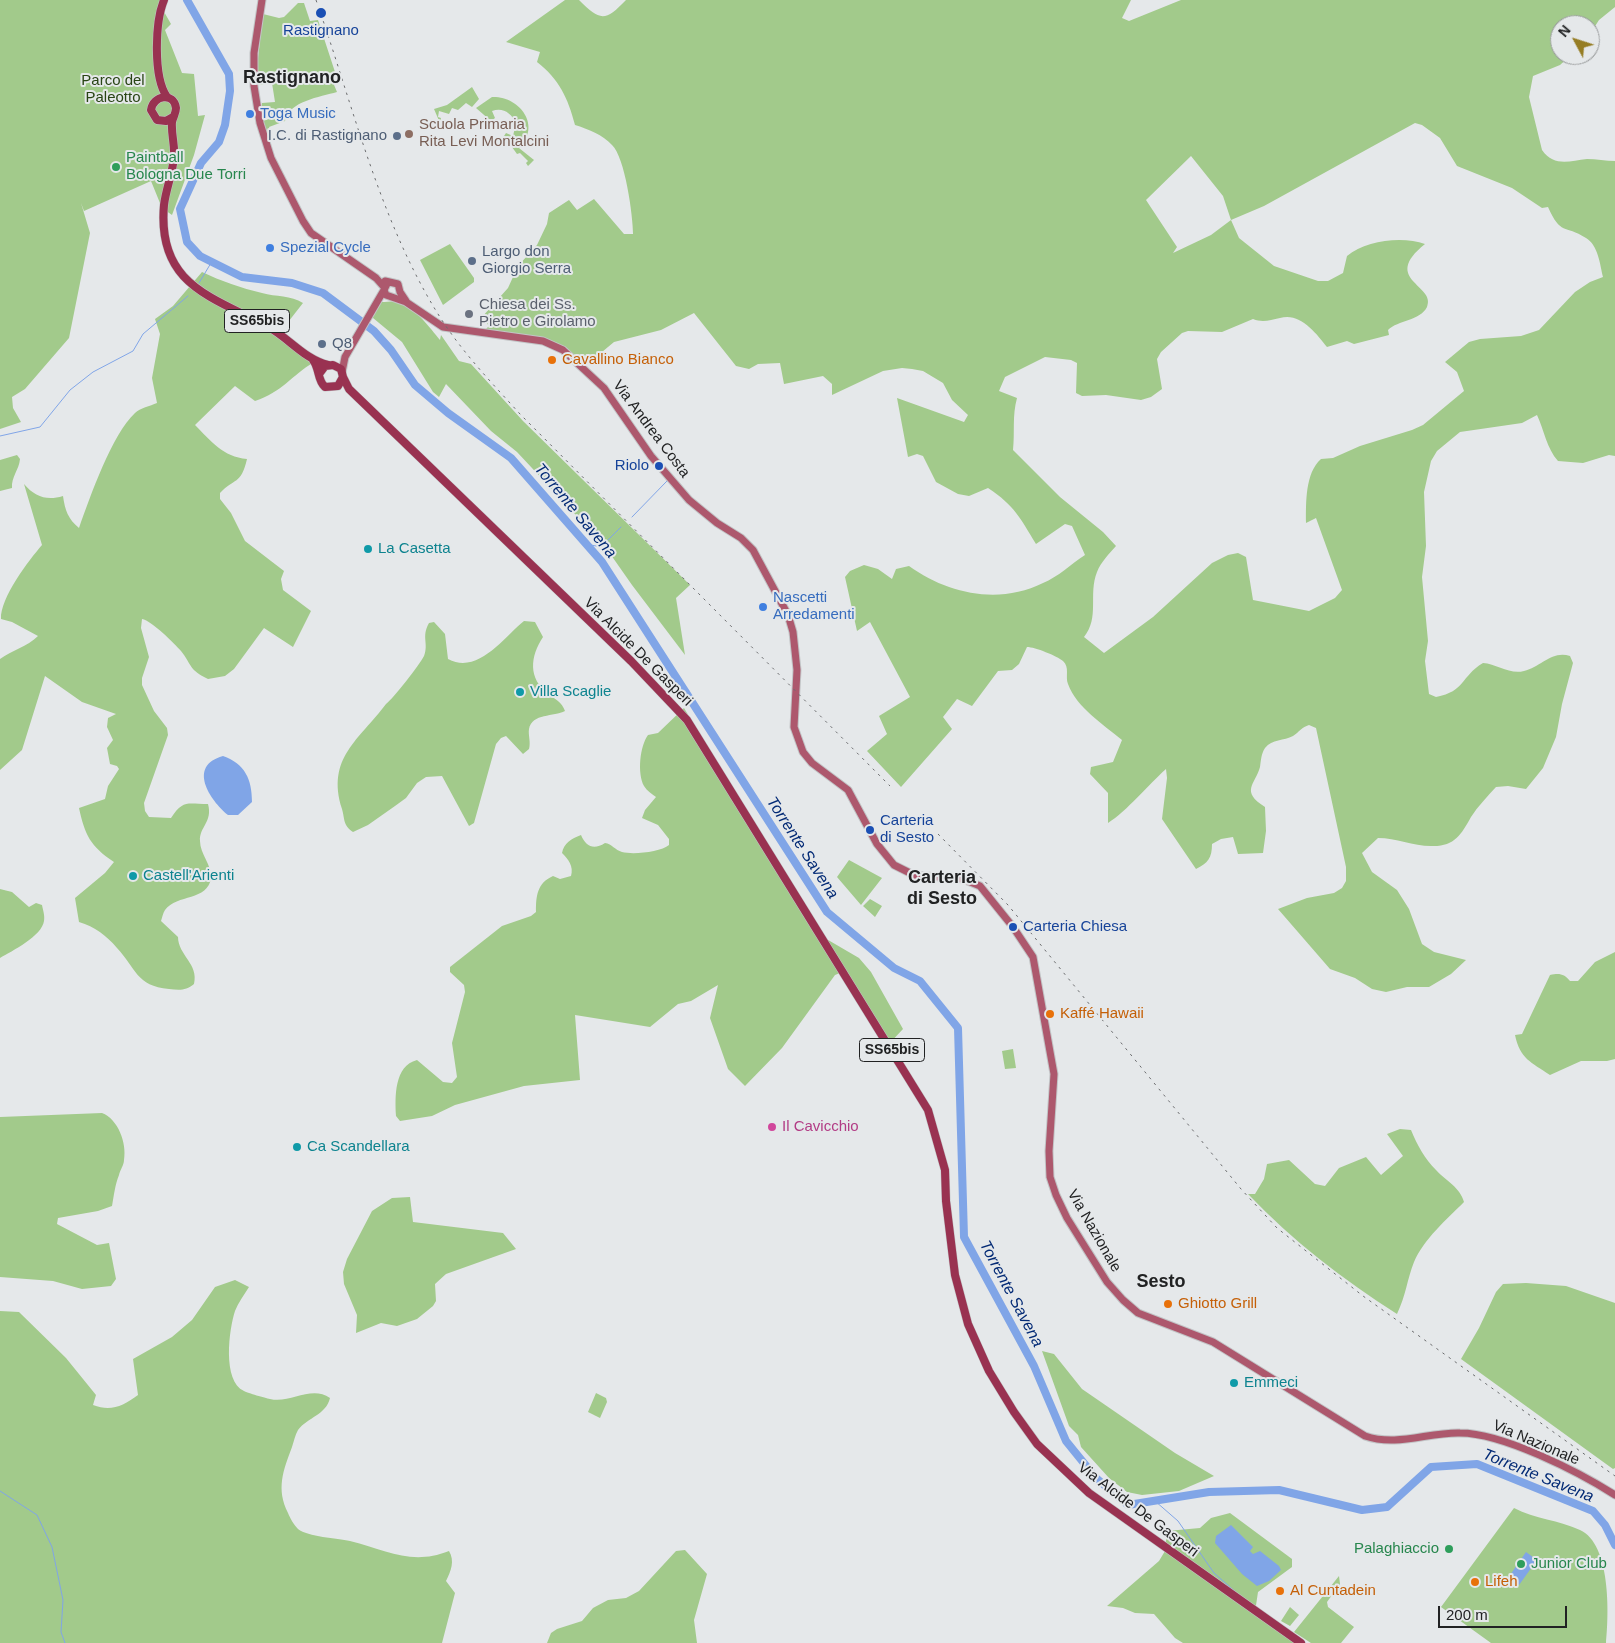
<!DOCTYPE html>
<meta charset="utf-8">
<style>
body{margin:0}
#map{position:relative;width:1615px;height:1643px;overflow:hidden;background:#e5e8ea;font-family:Helvetica,sans-serif}
canvas{display:block}
.north{position:absolute;left:1550px;top:15px;width:50px;height:50px;box-sizing:border-box;background:#e5e8ea;border:1px solid #97999a;border-radius:50%;rotate:310deg;font-size:14px;font-weight:700;line-height:20px;text-align:center;color:#212223}
.north::after{content:'';display:block;margin:auto;width:18px;height:22px;background:#967d24;clip-path:polygon(50% 0,100% 100%,50% 72%,0 100%)}
.scale{position:absolute;left:1438px;top:1606px;width:129px;height:22px;box-sizing:border-box;border:2px solid #212223;border-top:0;padding-left:6px;font-size:15px;line-height:18px;white-space:nowrap;color:#212223;-webkit-text-stroke:4px #e5e8ea;paint-order:stroke}
</style>
<div id="map">
<canvas width="1615" height="1643"></canvas>
<div class="north">N</div>
<div class="scale">200 m</div>
</div>
<script>
const g = document.querySelector('canvas').getContext('2d');
g.lineJoin = 'round';
function fill(path, color) { g.fillStyle = color; g.fill(path, 'evenodd'); }
function trace(path, color, width, dash) { g.strokeStyle = color; g.lineWidth = width; g.lineCap = dash ? 'butt' : 'round'; g.setLineDash(dash || []); g.stroke(path); }
function drawText(font, color, halo, rows, align = 'center') {
  g.font = font + ' Helvetica,sans-serif'; g.lineWidth = 4; g.setLineDash([]); g.textBaseline = 'middle'; g.strokeStyle = halo; g.fillStyle = color; for (const [text, x, y, turn = 0] of rows) {
    g.save(); g.translate(x, y); g.rotate((+turn || 0) * Math.PI / 180); g.textAlign = isNaN(turn) ? turn : align; if (halo) g.strokeText(text, 0, 0); g.fillText(text, 0, 0); g.restore();
  }
}
fill(new Path2D(`
 M0,0H162L163,10L171,24L165,30L182,73L194,74L198,116L205,115L194,155L172,215L162,208L151,181L84,211L81,203L90,233L69,338L25,389L12,397L13,408L21,422L0,429Z
 M565,0H579C600,21 605,22 626,0H1131L1122,18L1129,21L1181,0H1615V7L1599,20L1590,34V25H1560V55H1571L1560,65L1533,76L1529,97L1542,150C1554,167 1569,161 1587,159C1596,159 1606,161 1615,161V456L1609,455L1583,463L1558,461C1547,449 1544,430 1537,415L1522,423L1460,432L1437,451L1431,461L1424,492L1426,546L1422,577L1428,641L1425,661L1429,694L1436,697C1466,691 1460,677 1483,663C1497,664 1510,675 1524,671C1541,667 1552,650 1570,656L1573,663L1562,704L1556,737L1543,768L1526,789L1508,786L1496,787C1487,797 1478,806 1471,817C1461,835 1454,847 1431,846C1413,846 1396,838 1378,838L1362,853L1372,872L1397,890L1409,909L1422,944L1434,952L1466,960L1451,974L1429,987H1407L1386,992L1372,989L1355,978L1330,969L1278,909L1307,898L1334,893L1342,888L1346,881V867L1316,728L1309,725C1302,727 1299,732 1293,736C1284,741 1272,739 1265,748C1261,754 1261,761 1260,767C1255,785 1240,791 1265,807L1266,831L1263,853L1238,854L1233,837L1221,839L1212,844C1212,858 1208,863 1196,869L1162,819L1167,778L1166,769C1148,785 1127,811 1108,823V793L1090,774L1091,767L1113,762L1122,740C1103,724 1077,708 1068,684C1065,677 1070,667 1063,661C1057,656 1035,647 1027,647L1019,664L1012,670L998,671L972,706L957,699L943,717L952,729L901,787L867,751L887,734L879,716L910,697L870,622L857,631L845,577L850,571L864,565L878,569L892,579L896,569L909,566C948,594 999,605 1043,583C1058,577 1071,564 1085,555L1072,526L1065,524L1036,544C1020,518 1015,506 988,488L969,496L958,494L936,482L923,456L917,454L908,457L897,398L964,422L968,415L952,400L943,383L923,371L912,369L902,368L883,371L832,395V384L823,376L784,384L780,363L758,364L749,369L736,366L694,313L661,330L614,342L584,367L560,348L484,331L489,326L482,317L508,288L518,266L537,245L547,224L549,213L569,200L577,210L594,199L624,234H633C633,216 625,157 612,145C603,135 588,129 575,125C568,98 559,79 537,62L540,52L506,42ZM1415,123L1422,125L1440,138L1457,166L1512,188L1542,208L1548,207C1561,236 1564,224 1586,238C1598,245 1600,264 1603,277L1590,282L1575,292L1539,330L1521,336L1480,339L1469,342L1445,362L1457,372L1464,391L1423,425L1412,430L1360,446L1333,458L1321,459C1305,473 1306,503 1306,523L1316,518L1342,590L1335,598L1309,611L1253,600L1246,557L1238,553L1228,555L1212,563L1153,617L1104,653L1084,637C1100,617 1088,595 1097,572C1101,562 1109,554 1116,546L1103,532L1060,497L1013,450C1015,432 1012,416 1017,398L999,391L1005,377L1045,357L1071,360L1077,363L1076,393L1082,396L1106,395L1141,400L1151,397L1162,389L1157,359L1161,352L1182,333L1188,331L1222,332L1253,319C1263,323 1270,320 1280,318C1300,312 1316,333 1327,347L1347,341L1354,344L1389,335L1388,330C1398,320 1420,321 1427,307C1437,285 1380,280 1425,244C1403,236 1366,240 1347,256L1343,273L1328,281H1318L1274,266L1239,238L1231,220L1264,206ZM1191,156L1223,196L1231,220L1211,235L1173,253L1177,247L1146,200Z
 M298,3H304L310,21L318,20L335,72L329,73L337,92C320,97 289,101 285,121L269,127L272,135L268,137L263,121L269,119L268,110H262V103L275,102L272,83L258,85V58L263,14L279,18L284,17Z
 M472,87L479,99L472,107L466,103L458,110L452,108L449,114L439,111L438,117L441,118L440,123L434,109L447,105Z
 M492,97C520,96 542,126 519,148L534,160L528,166L526,163L528,161L520,153L517,154L504,136L506,133L513,136L516,123C511,113 503,107 492,111L495,118L491,121L476,108Z
 M450,244L474,278V282L443,305L420,260Z
 M202,272C221,281 241,288 262,293C276,297 291,295 303,303L285,326L281,335L314,362C291,376 282,392 255,401L235,386L195,425C211,441 223,457 247,459C241,485 234,478 220,493V499L231,513L245,541L284,571L281,579L283,590L311,611L293,647L264,628L234,669L225,676L208,679C189,670 192,665 181,651C174,643 152,621 142,619L141,628L149,657L142,678V685L154,711L167,728L168,735L144,803L145,811L149,817L171,818C183,799 188,804 208,804C213,822 199,827 200,841C200,854 212,865 211,878C208,901 177,894 165,910C163,913 162,918 161,921L178,937C178,955 199,964 194,984C186,991 179,990 169,989C136,986 136,968 117,948C106,935 95,927 79,922L75,898L105,873L114,862C90,846 85,835 79,808L105,799L108,786L119,769L117,766L110,764L107,748L113,740L107,727L108,718L116,714L82,702L45,676L22,750L0,770V659C12,650 27,647 38,636L12,622L1,619C0,598 29,560 42,545L24,484C35,497 47,501 63,496C65,510 68,519 79,528C90,497 112,434 135,413C140,408 150,406 157,403L152,378L160,334L155,319L173,306Z
 M382,302C387,302 394,301 399,302C413,305 431,329 440,340L441,335L459,361L471,364L523,421L690,585L676,598L685,655L632,585L604,545L517,452L491,431L446,384L439,397L433,392L402,342L367,313L371,307Z
 M17,455L20,459C19,470 11,477 12,488L0,491V460Z
 M524,621L535,622L543,637C530,657 528,678 548,694C555,699 562,702 565,711C554,717 532,713 529,729C528,735 531,742 529,749L523,754L506,736L501,738L496,744L474,823L469,826L442,776L426,777L417,783L406,798L395,806L368,825L353,832C343,825 345,820 342,809C326,758 359,740 386,704C393,699 420,664 424,656C429,643 421,637 429,623L434,622L445,634L448,659C478,675 503,638 524,621Z
 M684,708L823,937L859,958L871,972L903,1029L888,1045L840,973L835,975L782,1048L745,1086L728,1069L710,1018L718,985L691,1001L678,1004L650,1027L575,1015L580,1080L524,1086L455,1105L432,1116L400,1121L396,1116C395,1097 394,1066 417,1060L443,1082L452,1083L457,1077L452,1043L465,992L464,985L450,972V967L502,926L531,916L536,912C536,896 537,883 553,876L560,879L571,876C574,866 568,859 562,853C564,843 571,839 581,835C586,847 594,850 605,843C612,844 615,850 622,852C633,855 661,852 669,845V839L658,825L642,818L645,810L656,797C652,794 647,791 644,786C637,773 640,746 648,735L658,733Z
 M849,860L882,878L861,905L837,877Z
 M0,889L12,892L29,907L36,903L42,905C43,910 45,916 44,921C42,936 12,951 0,958Z
 M870,899L882,906L875,917L863,906Z
 M1615,952V1059L1607,1061H1581L1550,1075C1531,1062 1520,1059 1515,1035L1522,1034L1550,975C1560,973 1564,974 1570,981H1578L1595,962Z
 M1013,1049L1016,1068L1005,1069L1002,1051Z
 M102,1113C118,1119 127,1143 124,1160C124,1165 120,1170 119,1175C115,1185 114,1195 112,1206L98,1211L58,1218L57,1224L97,1245L109,1243L116,1279L111,1286L82,1289L53,1281L0,1277V1117Z
 M1400,1129L1411,1130C1417,1145 1425,1159 1436,1170C1446,1181 1460,1187 1464,1202C1446,1220 1424,1239 1414,1262C1407,1280 1406,1295 1397,1314C1342,1279 1293,1241 1248,1194H1255L1264,1179L1267,1164L1289,1160L1315,1184L1325,1186L1339,1168L1366,1157L1381,1175L1403,1156L1387,1134Z
 M410,1197L413,1222L503,1233L516,1249L446,1274L435,1284L436,1301L433,1306L417,1319L397,1326L381,1323L356,1333L357,1315L344,1284L343,1272L347,1259L372,1211L392,1198Z
 M235,1280L249,1287C244,1295 238,1303 235,1311C229,1329 222,1381 244,1391C248,1393 265,1398 270,1399C290,1404 311,1385 330,1398C326,1415 308,1417 298,1430C295,1435 294,1441 292,1447C283,1471 276,1489 288,1513C290,1518 294,1525 298,1529C308,1537 337,1538 350,1541C387,1550 411,1566 449,1551C455,1561 451,1571 446,1581L455,1593L442,1643H0V1311L19,1312L66,1358L96,1395L93,1405C111,1412 123,1406 138,1395L133,1359L172,1337L192,1320L215,1287Z
 M1526,1283L1566,1286L1615,1303V1468L1613,1469L1461,1359L1479,1328L1496,1292L1503,1284Z
 M1042,1351L1054,1354L1082,1389L1175,1453L1214,1476L1179,1491L1142,1495L1127,1492L1109,1478L1081,1447L1078,1435L1069,1426Z
 M596,1393L606,1398L607,1402L600,1418L588,1412Z
 M1514,1508C1535,1519 1559,1520 1580,1530C1611,1544 1609,1614 1606,1643H1491L1441,1607Z
 M1230,1513L1292,1559V1567L1258,1592L1255,1612L1294,1641L1293,1643H1183L1175,1638L1154,1614L1135,1613L1123,1608L1107,1606L1159,1561L1165,1551L1167,1531L1200,1528L1211,1518Z
 M685,1550L707,1574L694,1620L697,1643H547L551,1633L557,1629L582,1621L593,1608L608,1600L626,1598L639,1591L676,1551Z
 M1339,1576L1340,1584L1327,1602L1328,1607L1354,1627L1341,1643H1311L1294,1632Z
 M1290,1607L1299,1615L1290,1626L1281,1621Z`), '#a2ca8b');
fill(new Path2D(`
 M223,756C245,764 252,779 252,802L238,815H228C210,800 187,766 223,756Z
 M1231,1525L1253,1547L1250,1551L1253,1554L1260,1551L1279,1566L1281,1570L1269,1581L1257,1586L1242,1574L1215,1543L1216,1536Z
 M1526,1552L1537,1560L1519,1585L1508,1578Z`), '#80a5e7');
trace(new Path2D(`
 M199,283L211,263
 M0,436L40,427L70,390L93,372L133,351L143,334L188,296
 M632,517L667,481
 M586,544L601,547L621,527
 M0,1491L37,1515L52,1547L63,1600L61,1632L65,1643
 M1155,1501L1178,1521L1214,1573L1238,1594`), '#80a5e7', 1);
trace(new Path2D(`
 M187,0L229,74L230,91L225,125L219,142L201,163L180,209L187,242L200,256L242,277L292,283L323,293L374,331L391,350L415,385L448,413L511,458L602,562L827,912L894,968L920,981L958,1028L964,1237L1034,1366L1066,1441L1096,1478L1128,1505L1209,1492L1279,1490L1362,1510L1387,1507L1431,1467L1477,1464L1593,1511L1605,1525L1615,1545`), '#80a5e7', 8);
const secondary = new Path2D(`
 M262,0L254,53V86L260,123L271,158L303,221L311,233L376,278L384,287
 M385,281L398,284L400,292L406,301
 M388,282L384,290L386,295L406,302L443,327L543,341L563,350L604,388L651,456L689,500L717,523L741,538L753,550L788,615L793,632L797,670L794,727L803,752L812,763L848,790L877,844L894,865L914,875L963,879L980,886L1013,927L1033,957L1054,1074L1049,1151L1050,1177L1056,1195L1067,1218L1107,1282L1123,1300L1138,1313L1213,1342L1365,1436C1397,1447 1428,1432 1460,1433C1503,1433 1579,1472 1615,1495
 M342,372L345,357L384,290`);
const primary = new Path2D(`
 M164,0C155,22 153,77 167,97
 M173,117L166,121L157,120L151,110C153,95 174,92 176,108C176,113 173,117 172,122C171,134 175,145 174,156C173,173 166,188 164,205C157,284 210,296 267,326C289,338 304,359 328,365
 M313,360C320,369 317,380 325,387L338,386L343,377L341,369L333,365L325,366L319,374
 M343,377L349,389L631,661L687,720L928,1110L945,1170L946,1201L955,1275L968,1324L989,1371L1014,1412L1037,1444L1089,1493L1301,1643`);
trace(secondary, '#c2c4c6', 9);
trace(primary, '#c2c4c6', 9);
trace(secondary, '#ad586d', 7);
trace(primary, '#993251', 8);
trace(new Path2D(`
 M316,0C353,105 379,219 438,314C461,351 491,382 520,414L890,786
 M938,834L1008,905L1241,1189L1277,1228L1363,1296L1615,1476`), '#6c6d6f', 1, [2.5, 5]);
for (const [x, y, r, color] of [
 [321,13,6,"#1a4fb4"],
 [250,114,5,"#3f7fe0"],
 [409,134,5,"#8d6e63"],
 [397,136,5,"#5c6f8a"],
 [116,167,5,"#2e9e5b"],
 [270,248,5,"#3f7fe0"],
 [472,261,5,"#5c6f8a"],
 [469,314,5,"#6b7280"],
 [322,344,5,"#5c6f8a"],
 [552,360,5,"#e8710a"],
 [659,466,5,"#1a4fb4"],
 [368,549,5,"#0f9aa8"],
 [763,607,5,"#3f7fe0"],
 [520,692,5,"#0f9aa8"],
 [870,830,5,"#1a4fb4"],
 [133,876,5,"#0f9aa8"],
 [1013,927,5,"#1a4fb4"],
 [1050,1014,5,"#e8710a"],
 [772,1127,5,"#d1479c"],
 [297,1147,5,"#0f9aa8"],
 [1168,1304,5,"#e8710a"],
 [1234,1383,5,"#0f9aa8"],
 [1449,1549,5,"#2e9e5b"],
 [1521,1564,5,"#2e9e5b"],
 [1475,1582,5,"#e8710a"],
 [1280,1591,5,"#e8710a"]
]) { const dot = new Path2D(); dot.arc(x, y, r, 0, 2 * Math.PI); g.fillStyle = color; g.fill(dot); trace(dot, '#e5e8ea', 2); }
for (const [x, y, w] of [
 [257,321,65],
 [892,1050,65]
]) { const box = new Path2D(); box.roundRect(x - w / 2, y - 11.5, w, 23, 4); g.fillStyle = '#e5e8ea'; g.fill(box); trace(box, '#212223', 1); }
drawText('bold 14px', '#212223', null, [
 ["SS65bis",257,321],
 ["SS65bis",892,1050]
]);
drawText('15px', '#164399', '#e5e8ea', [
 ["Rastignano",321,31,"center"],
 ["Riolo",649,466,"right"],
 ["Carteria",880,821],
 ["di Sesto",880,838],
 ["Carteria Chiesa",1023,927]
], 'left');
drawText('15px', '#294515', '#e5e8ea', [
 ["Parco del",113,81],
 ["Paleotto",113,98]
]);
drawText('15px', '#366cbe', '#e5e8ea', [
 ["Toga Music",260,114],
 ["Spezial Cycle",280,248],
 ["Nascetti",773,598],
 ["Arredamenti",773,615]
], 'left');
drawText('15px', '#785e54', '#e5e8ea', [
 ["Scuola Primaria",419,125],
 ["Rita Levi Montalcini",419,142]
], 'left');
drawText('15px', '#4e5e75', '#e5e8ea', [
 ["I.C. di Rastignano",387,136,"right"],
 ["Largo don",482,252],
 ["Giorgio Serra",482,269],
 ["Q8",332,344]
], 'left');
drawText('15px', '#27864d', '#e5e8ea', [
 ["Paintball",126,158],
 ["Bologna Due Torri",126,175],
 ["Palaghiaccio",1439,1549,"right"],
 ["Junior Club",1531,1564]
], 'left');
drawText('15px', '#5b616d', '#e5e8ea', [
 ["Chiesa dei Ss.",479,305],
 ["Pietro e Girolamo",479,322]
], 'left');
drawText('15px', '#c56008', '#e5e8ea', [
 ["Cavallino Bianco",562,360],
 ["Kaffé Hawaii",1060,1014],
 ["Ghiotto Grill",1178,1304],
 ["Lifeh",1485,1582],
 ["Al Cuntadein",1290,1591]
], 'left');
drawText('15px', '#212223', '#e5e8ea', [
 ["Via Andrea Costa",651,429,53],
 ["Via Alcide De Gasperi",638,652,45],
 ["Via Nazionale",1094,1231,60],
 ["Via Nazionale",1536,1443,23],
 ["Via Alcide De Gasperi",1138,1510,37]
]);
drawText('15px', '#0d838f', '#e5e8ea', [
 ["La Casetta",378,549],
 ["Villa Scaglie",530,692],
 ["Castell'Arienti",143,876],
 ["Ca Scandellara",307,1147],
 ["Emmeci",1244,1383]
], 'left');
drawText('15px', '#b23c85', '#e5e8ea', [
 ["Il Cavicchio",782,1127]
], 'left');
drawText('italic 16px', '#032a75', '#e5e8ea', [
 ["Torrente Savena",575,511,50],
 ["Torrente Savena",802,848,57],
 ["Torrente Savena",1011,1294,62],
 ["Torrente Savena",1538,1476,22]
]);
drawText('bold 18px', '#212223', '#e5e8ea', [
 ["Rastignano",292,78],
 ["Carteria",942,878],
 ["di Sesto",942,899],
 ["Sesto",1161,1282]
]);
</script>
